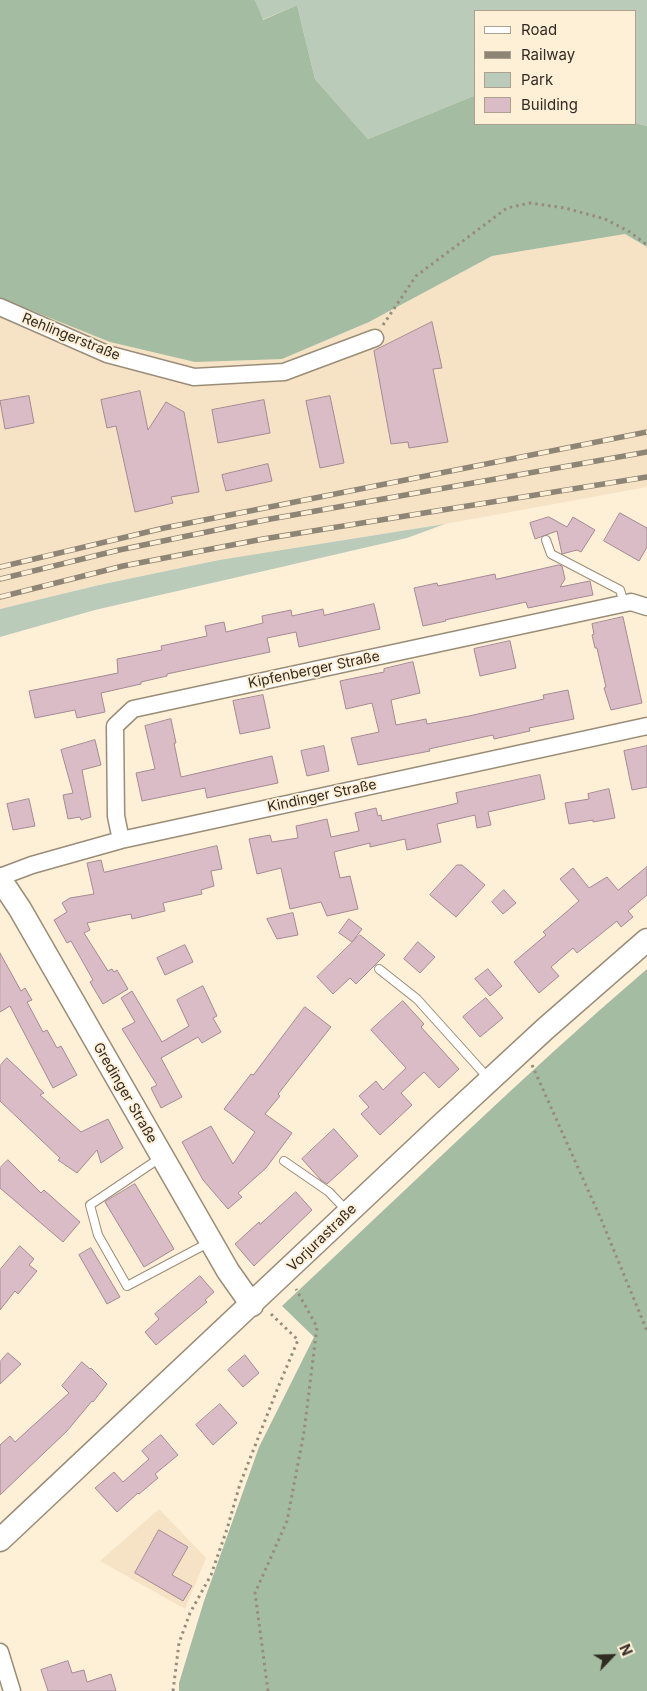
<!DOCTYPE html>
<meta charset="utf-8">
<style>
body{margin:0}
#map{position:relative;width:647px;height:1691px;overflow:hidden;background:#feefd7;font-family:Inter,sans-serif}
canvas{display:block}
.legend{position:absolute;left:474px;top:10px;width:162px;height:115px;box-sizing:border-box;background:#feefd7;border:1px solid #aca18f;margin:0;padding:6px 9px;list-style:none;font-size:15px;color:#312b22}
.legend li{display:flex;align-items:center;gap:10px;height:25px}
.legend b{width:25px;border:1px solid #aca18f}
.north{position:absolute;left:587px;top:1631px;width:50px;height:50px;-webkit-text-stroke:4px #feefd7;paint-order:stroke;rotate:66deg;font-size:14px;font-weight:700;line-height:20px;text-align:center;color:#312b22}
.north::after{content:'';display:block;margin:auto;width:18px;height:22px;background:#312b22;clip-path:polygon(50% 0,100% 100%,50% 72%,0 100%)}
</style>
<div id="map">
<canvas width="647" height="1691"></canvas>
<ul class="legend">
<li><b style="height:6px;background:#fff"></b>Road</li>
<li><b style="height:6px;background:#8f8575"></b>Railway</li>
<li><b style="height:14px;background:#bbcbba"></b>Park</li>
<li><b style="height:14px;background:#d9bcc5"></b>Building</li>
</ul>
<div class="north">N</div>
</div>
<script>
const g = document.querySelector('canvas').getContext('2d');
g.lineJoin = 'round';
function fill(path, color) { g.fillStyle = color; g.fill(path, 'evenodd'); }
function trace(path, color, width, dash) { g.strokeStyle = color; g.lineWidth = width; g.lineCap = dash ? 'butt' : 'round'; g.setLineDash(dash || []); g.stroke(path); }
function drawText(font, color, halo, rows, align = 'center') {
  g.font = font + ' Inter,sans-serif'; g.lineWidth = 4; g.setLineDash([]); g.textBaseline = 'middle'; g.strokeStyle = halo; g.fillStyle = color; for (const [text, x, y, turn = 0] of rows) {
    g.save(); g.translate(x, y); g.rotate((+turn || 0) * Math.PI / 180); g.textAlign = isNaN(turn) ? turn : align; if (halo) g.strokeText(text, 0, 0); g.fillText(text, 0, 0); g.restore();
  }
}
fill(new Path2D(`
 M625,234L647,247V487L445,524L219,560L99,585L0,609V298L110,342L282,359L369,322L492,256Z
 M159,1509L206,1558L185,1609L100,1561Z`), '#f6e3c6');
fill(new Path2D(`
 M255,0H647V126L636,123V11H476V95L368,139L315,79L297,5L262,20Z
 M445,524L407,538L95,610L0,637V609L99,585L219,560Z`), '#bbcbba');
fill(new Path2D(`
 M0,0H255L263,20L297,5L315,79L368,139L476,95V124L636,123L647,126V247L625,234L492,256L369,322L282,359L195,362L110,342L0,298Z
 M647,969V1691H179V1683L204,1601L259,1447L314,1337L282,1306C403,1193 521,1077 647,969Z`), '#a4bca2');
const building = new Path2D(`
 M432,322L442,368L433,369L448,442L409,448L408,442L391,444L374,351Z
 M140,391L148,430L166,402L184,412L199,492L171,497L173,503L135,512L116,426L107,428L101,400Z
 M29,396L34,423L5,429L0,401Z
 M330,396L344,463L320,468L306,401Z
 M264,400L270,433L218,443L212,410Z
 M268,464L272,481L226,491L222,475Z
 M620,513L647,528V547L639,561L604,541Z
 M549,517L567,527L573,517L595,530L581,552L577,550L562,554L557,531L535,539L530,523Z
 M559,565L562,566L565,579L560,587L590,581L593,595L528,608L526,602L445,620L446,621L423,626L414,588L437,583L438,586L495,574L496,579Z
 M374,604L380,629L299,647L296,632L267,638L270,652L167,674V676L141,682V684L101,693L105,712L77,718L75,710L35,718L29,691L118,673L117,659L162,650L161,646L207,636L205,626L224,622L226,632L263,623L262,616L291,610L292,616L323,609L324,615Z
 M623,617L642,703L611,710L604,688L606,687L599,657L597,648H595L592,635L594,634L592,624Z
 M510,641L516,668L480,676L474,649Z
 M413,662L420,693L391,700L396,725L426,719L427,724L469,716L544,699L543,695L568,690L574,719L529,728L530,731L494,739L493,735L429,749L430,751L358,765L351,738L379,732L372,703L346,709L340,681L384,672V669Z
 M263,695L270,728L240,734L233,701Z
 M171,719L176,743H174L181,777L272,756L278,783L207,798L205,788L142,801L136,773L155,769L145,726Z
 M95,740L101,765L82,770L91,817L81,820L80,817L68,819L63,795L73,793L61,750Z
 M324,746L329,771L307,776L301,751Z
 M647,746V787L632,790L624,751Z
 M540,775L545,799L488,812L491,825L477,828L475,815L437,824L441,842L407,850L405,839L370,847V843L334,852L340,878L350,876L358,909L327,916L321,902L290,909L281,868L257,874L249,839L270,835L272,842L298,838L296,826L327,819L331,837L359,831L355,813L376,808L378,816L381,815L382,821L458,803L456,793Z
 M609,789L615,818L593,822V820L569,824L565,803L589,799L588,794Z
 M29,799L35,826L13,830L7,804Z
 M217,846L222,869L211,871L214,886L201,890L202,894L163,903L165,911L132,919L131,914L87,923L90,930L84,933L108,971L112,969L114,972L117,970L128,989L103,1004L90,982L93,980L71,941L67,943L54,920L67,912L62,903L70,898L94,894L87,863L101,860L104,872Z
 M457,865H462L485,885L456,917L430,895Z
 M647,867V895L628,911L633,917L621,927L617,921L577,953L573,948L551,967L559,976L539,993L514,962L546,935L543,932L579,901L560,879L573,868L589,888L607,877L618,890Z
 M504,890L516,903L503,914L492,902Z
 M293,913L298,935L277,939L267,919Z
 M349,919L362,929L352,942L339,933Z
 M360,935L385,955L356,984L350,978L333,994L317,977Z
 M418,942L435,957L420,973L404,959Z
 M185,945L193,962L165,975L157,958Z
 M0,953L21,991L25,988L32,1000L27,1002L43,1032L47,1030L57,1048L61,1046L77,1075L53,1088L10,1006L0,1012Z
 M488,969L502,986L490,996L475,979Z
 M203,986L217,1016L213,1018L221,1032L202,1043L198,1037L161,1058L182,1097L161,1108L151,1088L157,1085L122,1029L135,1022L121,998L132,991L162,1042L189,1026L177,1000Z
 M486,998L503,1018L480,1037L463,1017Z
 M403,1001L424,1024L421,1027L459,1069L439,1088L424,1072L401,1093L412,1105L380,1135L361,1114L369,1107L359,1096L376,1081L383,1090L406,1068L371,1030Z
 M305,1007L331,1027L278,1094L280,1096L265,1114L292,1133L266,1168L238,1193L242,1197L228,1209L203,1180L182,1142L211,1126L233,1164L255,1132L224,1109L251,1074L253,1075Z
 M7,1058L44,1093L40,1095L81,1132L108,1119L123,1148L101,1163L97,1150L77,1173L58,1160L60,1158L0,1101V1066Z
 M334,1129L358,1156L327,1184L321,1180L302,1159Z
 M8,1160L41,1193L44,1190L80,1222L63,1242L0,1188V1168Z
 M135,1184L174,1249L144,1267L105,1202Z
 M296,1192L312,1210L254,1266L235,1244L259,1222L260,1224Z
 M20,1246L34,1259L29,1265L37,1271L18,1294L15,1291L0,1310V1270Z
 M91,1248L120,1297L107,1304L79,1255Z
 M200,1276L214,1292L205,1300L207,1302L156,1345L145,1332L159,1319L155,1314Z
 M8,1353L21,1364L0,1384V1362Z
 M245,1355L259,1373L243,1387L228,1370Z
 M82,1362L90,1369L91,1368L107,1384L93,1402L92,1401L67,1431L0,1495V1445L10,1436L15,1442L69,1393L62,1386Z
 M220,1404L237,1423L213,1445L196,1425Z
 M161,1435L178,1455L155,1474L158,1478L139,1494L138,1493L117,1512L95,1488L114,1472L123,1482L149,1459L142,1451Z
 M159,1530L188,1547L172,1575L192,1586L183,1601L135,1573Z
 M68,1661L72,1673L84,1670L87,1682L111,1674L116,1691H48L41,1670Z`);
fill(building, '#d9bcc5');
trace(building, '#a58a93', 1);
const service = new Path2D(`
 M546,540L551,554L620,590L624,603
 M379,969L417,999L489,1079
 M160,1158L90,1205L98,1235L127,1286L210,1242
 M284,1161L329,1192L347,1211`);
const minor = new Path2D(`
 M0,307L107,354L194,377L284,372L375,338
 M121,840L116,816L115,726L133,709L631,602L647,607
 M0,877L32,865L121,840L647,726
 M0,1652L12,1691`);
const secondary = new Path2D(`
 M0,879L20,909L228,1271L252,1305
 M0,1540L438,1128L545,1029L647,940`);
trace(service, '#9a8d77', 10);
trace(minor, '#9a8d77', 19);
trace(secondary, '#9a8d77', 25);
trace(new Path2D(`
 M383,325L416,276L507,208L530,203L565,208L605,219L630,232L647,245
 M532,1065L601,1219L647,1331
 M173,1691L179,1643L190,1613L211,1575L227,1529L240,1484L277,1390L298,1340L270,1313
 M268,1691L255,1593L287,1521L304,1432L317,1327L296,1289`), '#968c7c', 3, [2.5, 4]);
trace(service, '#fff', 8);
trace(minor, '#fff', 16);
trace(secondary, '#fff', 22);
const rail = new Path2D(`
 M0,567L164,528L647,432
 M0,579L119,550L265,520L647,452
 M0,597L123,566L263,539L647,477`);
trace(rail, '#8f8575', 5.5);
trace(rail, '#feefd7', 4, [11]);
drawText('14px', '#312b22', '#feefd7', [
 ["Rehlingerstraße",71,337,22],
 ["Kipfenberger Straße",314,670,-12],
 ["Kindinger Straße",322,796,-12],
 ["Gredinger Straße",125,1093,60],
 ["Vorjurastraße",322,1238,-44]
]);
</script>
